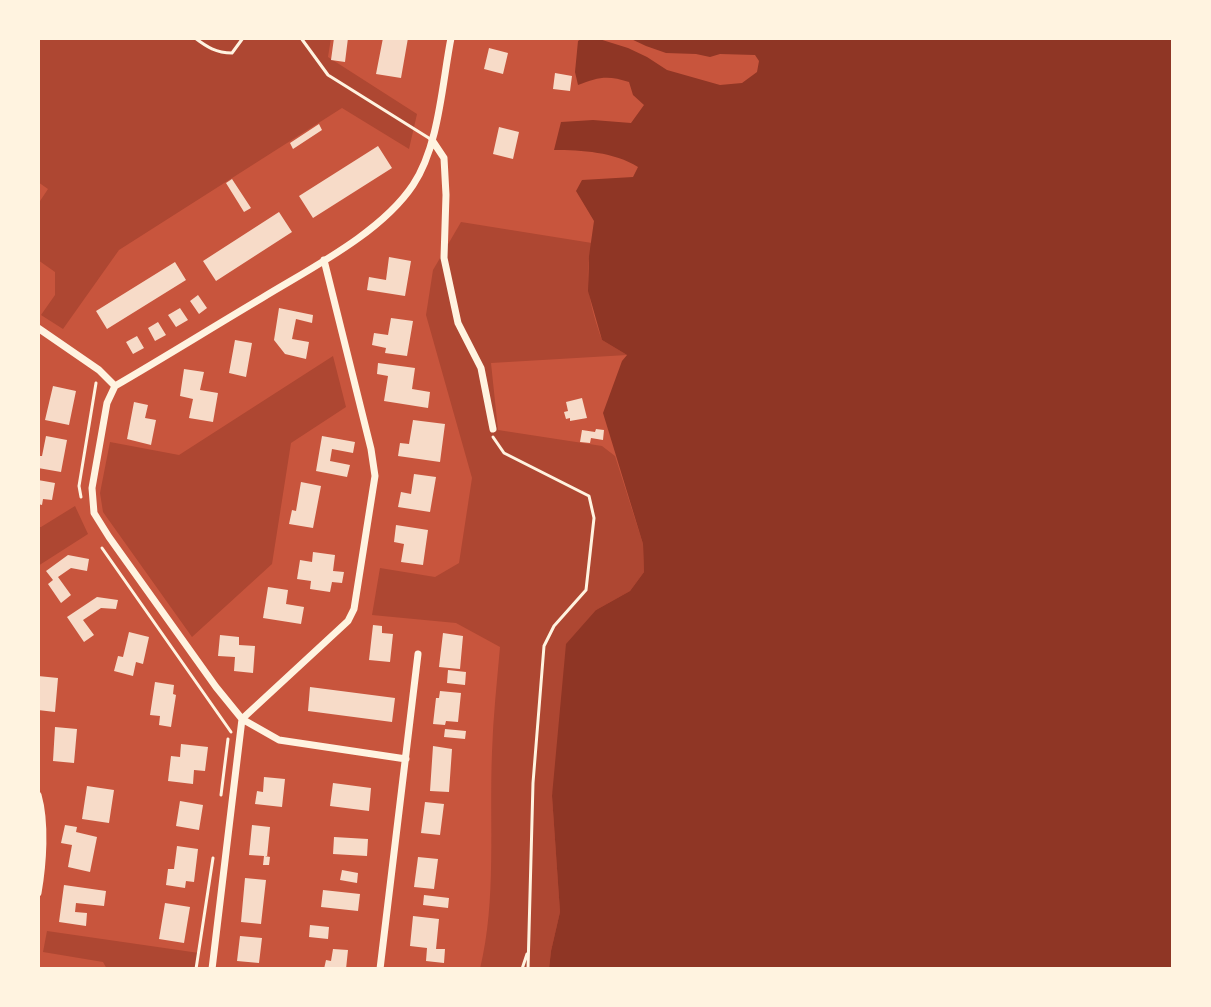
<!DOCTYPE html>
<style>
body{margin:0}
#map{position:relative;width:1211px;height:1007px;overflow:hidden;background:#c8553d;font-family:"Archivo Narrow",sans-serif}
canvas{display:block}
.frame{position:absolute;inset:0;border:40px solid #fff3e0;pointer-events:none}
</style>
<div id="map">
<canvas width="1211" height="1007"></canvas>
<div class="frame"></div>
</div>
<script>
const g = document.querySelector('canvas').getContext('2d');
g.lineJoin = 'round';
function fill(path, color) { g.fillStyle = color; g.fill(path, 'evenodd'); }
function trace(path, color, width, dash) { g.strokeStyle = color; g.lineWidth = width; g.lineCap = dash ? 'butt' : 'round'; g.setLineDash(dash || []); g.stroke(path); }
fill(new Path2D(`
 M38,38H331L328,57L417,114L409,149L342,108L119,250L63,329L41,315L55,295V272L38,260V204L48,189L38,182Z
 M461,222L592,243C583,279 590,306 602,340L627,355L491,363L498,430L602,446L615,456L643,544L644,572L630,591L596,610L552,796L560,912L551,951L549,969H480C497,899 489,824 492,752C493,717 497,682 500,647L456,623L372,615L380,568L435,577L459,563L472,478L426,315L433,270Z
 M333,356L346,407L291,443L272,564L192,637L103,512L100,493L110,442L179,455Z
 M75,506L88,534L38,566V527H41Z
 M47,931L199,953L196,969H107L103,962L43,952Z`), '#ae4732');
fill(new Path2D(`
 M583,38H596L628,48L647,57L667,70L720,85L742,83L757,72L759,61L755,55L720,54L710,57L696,54L666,53L646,46L629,38H1173V969H549L551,951L560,912L552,796L566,644L596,610L630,591L644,572L643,544L603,413L622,361L627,355L602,340L588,291L589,256L594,221L576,191L582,180L633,177L638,167C614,152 582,150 554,150L561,122L593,120L631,123L644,105L633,95L629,82C608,75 598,77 578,85L575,72L578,41Z`), '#8f3625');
fill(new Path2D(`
 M334,38H348L345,62L331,60Z
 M383,38H408L401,78L376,74Z
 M489,48L508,53L503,74L484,69Z
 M555,73L572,76L570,91L553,89Z
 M319,124L322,130L293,149L290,143Z
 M499,127L519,132L513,159L493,154Z
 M378,146L392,168L313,218L299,196Z
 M232,179L251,208L244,212L226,183Z
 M279,212L292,232L216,281L203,261Z
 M389,257L411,261L405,296L367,290L369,277L386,280Z
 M175,262L186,280L107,329L96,311Z
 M198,295L207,308L199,314L190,301Z
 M180,308L188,320L176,327L168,315Z
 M279,308L313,315L312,323L296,319L292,339L309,342L306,359L285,354L274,340Z
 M391,318L413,321L407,356L385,353L386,348L372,345L374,333L388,335Z
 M158,322L166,335L155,341L148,328Z
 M137,336L144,348L133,354L126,342Z
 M235,340L252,343L246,377L229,373Z
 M378,363L415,368L412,389L430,392L428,408L384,401L388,376L377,374Z
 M184,369L204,372L200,390L218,393L213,422L189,418L193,399L180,396Z
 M53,386L76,391L69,425L45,420Z
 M582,398L587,418L570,421V418L566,419L564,412L568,411L566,402Z
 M134,402L148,405L145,418L156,420L151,445L127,439Z
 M413,420L445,424L440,462L398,456L400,443L409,444Z
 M596,429L604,430L603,440L591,438L590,443L580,442L582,430L595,432Z
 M46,436L67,440L61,472L38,468V456H42Z
 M322,436L355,442L353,453L332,449L330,461L350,465L347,477L316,471Z
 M414,474L436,477L430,512L398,507L401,492L411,494Z
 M38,480L55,483L52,500L43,499L42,505L38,504Z
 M301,482L321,486L313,528L289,524L292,510L296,511Z
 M396,525L428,530L423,565L401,562L404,544L394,542Z
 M313,552L335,555L333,571L344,572L342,583L332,582L330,592L310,589L311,581L297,579L300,560L312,562Z
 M68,555L89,559L87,571L71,568L58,577L71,595L61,603L48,584L53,580L46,571Z
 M268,587L288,590L286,604L304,607L301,624L263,618Z
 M97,597L118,600L116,609L101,608L83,620L94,635L84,642L67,617Z
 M373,625L382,626V633L393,634L390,662L369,660Z
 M129,632L149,637L143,664L136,662L133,676L114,671L118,656L123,657Z
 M443,633L463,636L460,669L439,667Z
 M220,635L239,637V645L255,646L253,673L234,671L235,657L218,656Z
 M448,670L466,672L465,685L447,683Z
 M38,676L58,678L55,712L38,710Z
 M155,682L174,685L173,694L176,695L171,727L159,725L160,716L150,715Z
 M310,687L395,698L392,722L308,711Z
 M440,691L461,693L458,722L446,721L445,725L433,724L436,698H439Z
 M55,727L77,729L74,763L53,761Z
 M445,729L466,731L465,739L444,737Z
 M181,744L208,747L205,771L194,770L193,784L168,781L171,756L180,757Z
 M433,746L452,749L449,792L430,791Z
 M264,777L285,779L282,807L255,804L257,791L263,792Z
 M333,783L371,788L369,811L330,806Z
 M87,786L114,790L109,823L82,819Z
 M180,801L203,805L199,830L176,826Z
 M425,802L444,804L440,835L421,833Z
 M65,825L77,827L76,832L97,837L90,872L68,867L72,845L61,843Z
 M252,825L270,827L267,857L265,856L270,857L269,865H263L264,856L249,855Z
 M334,837L368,839L367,856L333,854Z
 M177,846L198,849L194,882L186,881L185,888L166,885L168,869H174Z
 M418,857L438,859L434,889L414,887Z
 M342,870L358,873L357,883L340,880Z
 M245,878L266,880L261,924L241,922Z
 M64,885L106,891L104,906L76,903L75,912L87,913L86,926L59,922Z
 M323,890L360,894L358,911L321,907Z
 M424,895L449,898L448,908L423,905Z
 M165,903L190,907L184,943L159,939Z
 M413,916L439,919L436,949H445L444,963L426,961L427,948L410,946Z
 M310,925L329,927L328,939L309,937Z
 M240,936L262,938L259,963L237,961Z
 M333,949L348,950L346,969H324L326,960L331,961Z`), '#f7dbc8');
trace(new Path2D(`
 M493,437L504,453L589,496L594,518L586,590L554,626L544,646L533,783L528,969
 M81,497L79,486L96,383
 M102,548L231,732
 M221,795L228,739
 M196,969L213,858
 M522,969L527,954`), '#fff3e0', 3);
trace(new Path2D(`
 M195,38C207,47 216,53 232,53L243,38
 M301,38L328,75L432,140`), '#fff3e0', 3);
trace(new Path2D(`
 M432,140L444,158L446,195L444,258L458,323L481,368L493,429
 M38,328L99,370L115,386C165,357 213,327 262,298C311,268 381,233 413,185C439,146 442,84 451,38
 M115,386L107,403L92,488L94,513L109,537L216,687L242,719L279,740L406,759
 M38,795C46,823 43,864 38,893
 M212,969L242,719L348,621L354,609L375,476L371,449L324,260
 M380,969L418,654`), '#fff3e0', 7);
</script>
